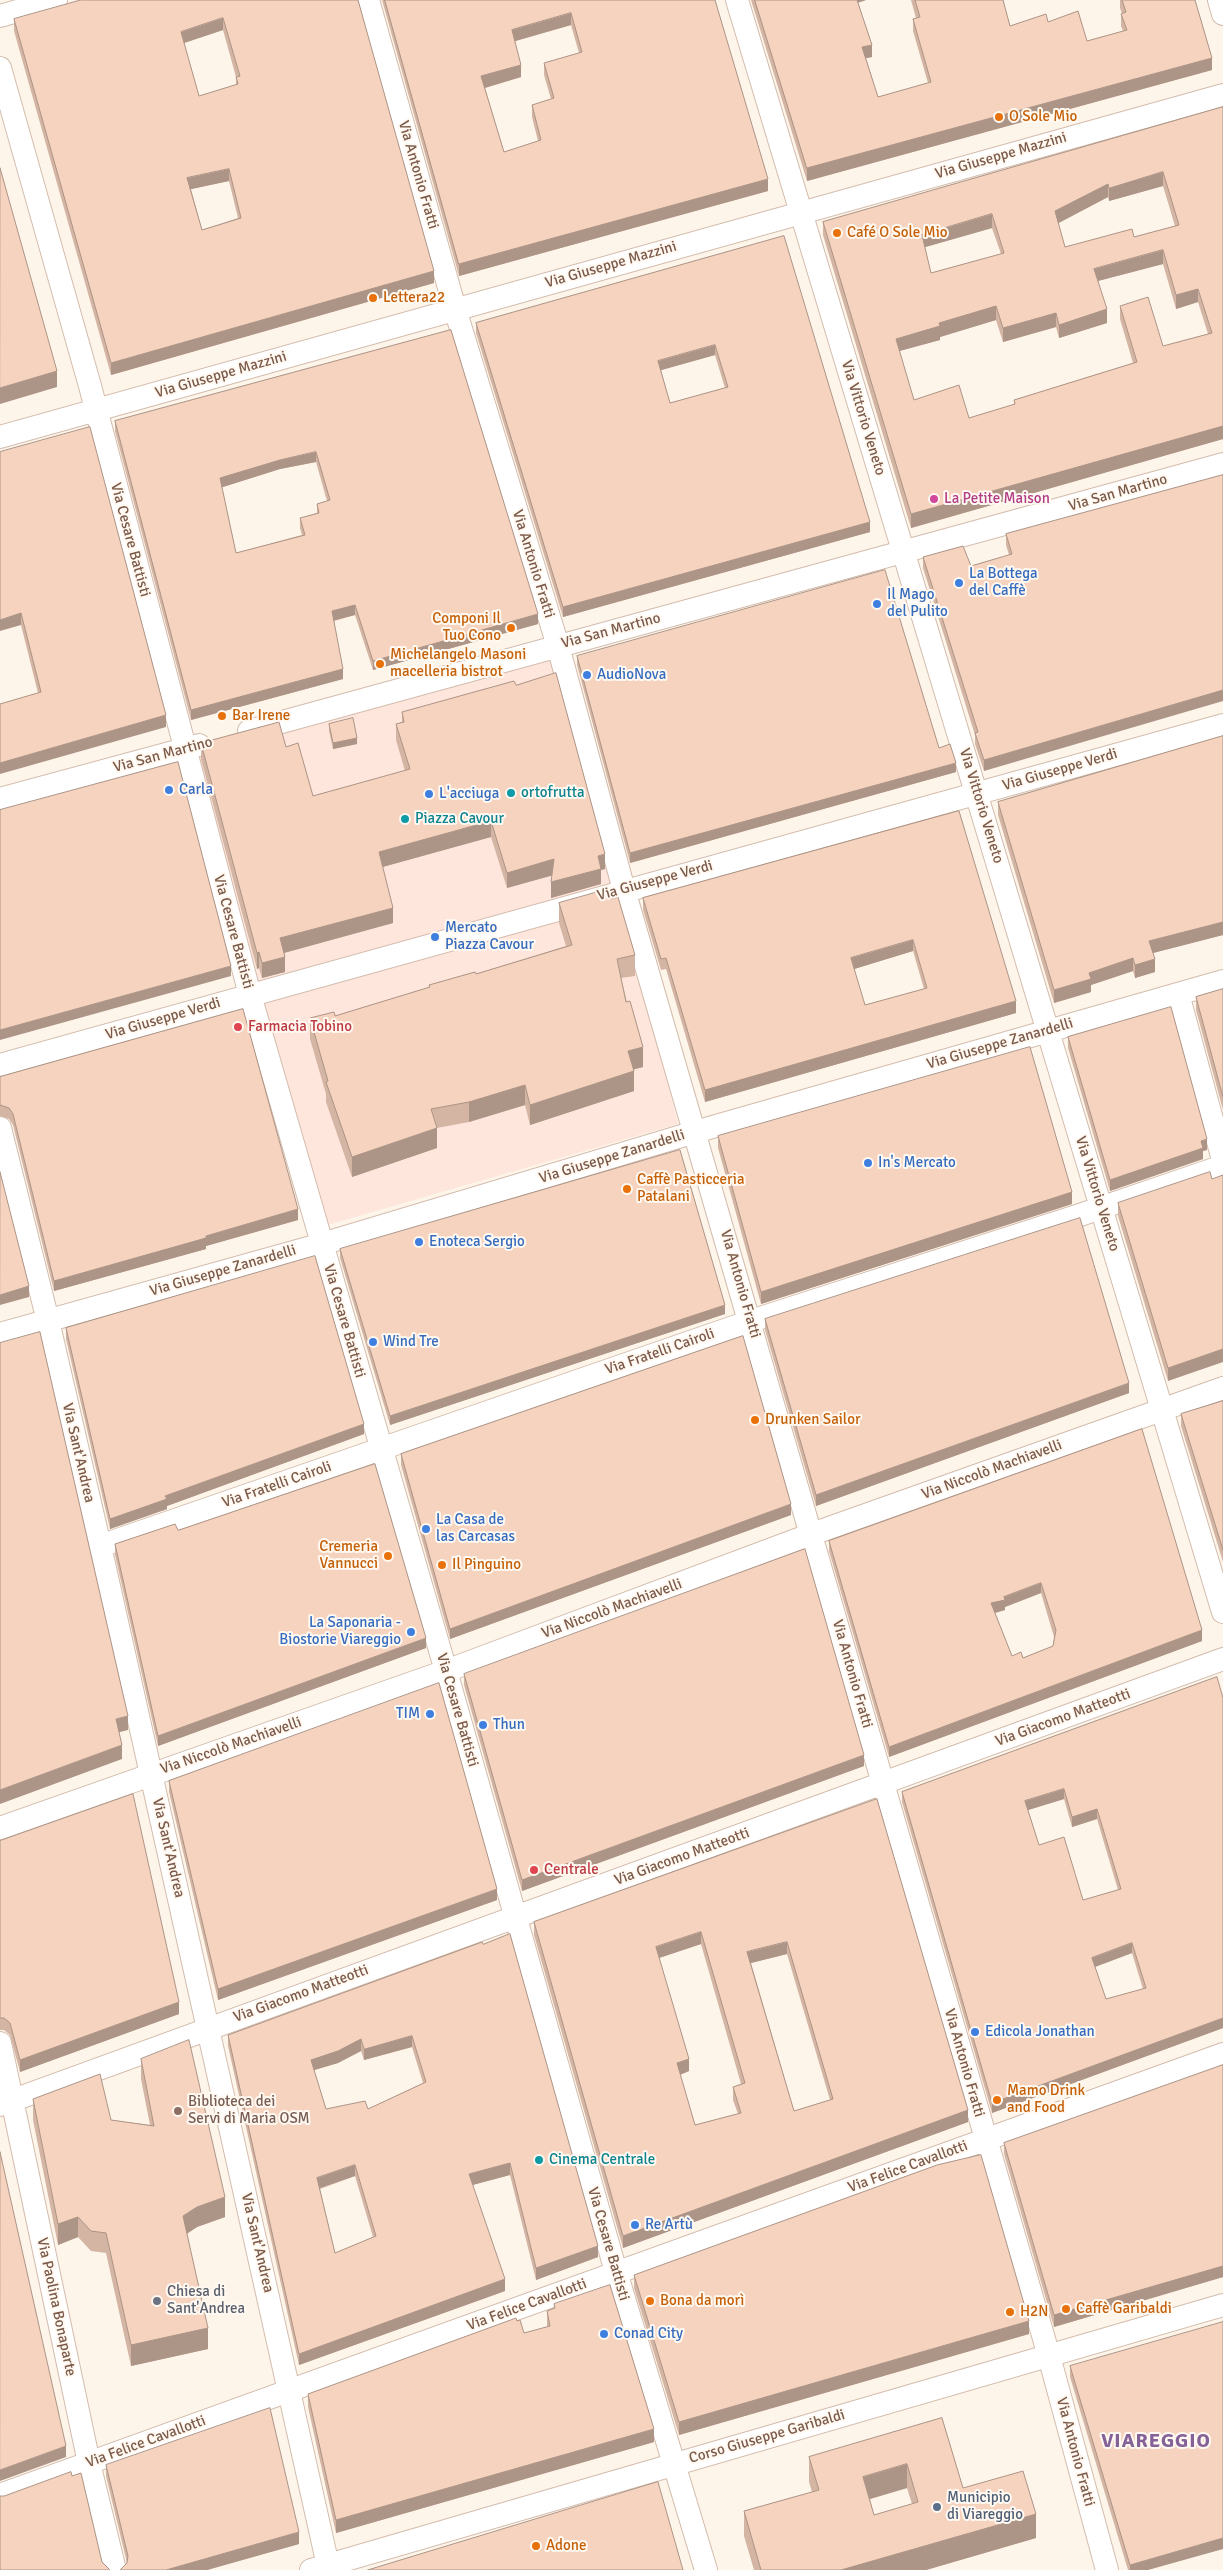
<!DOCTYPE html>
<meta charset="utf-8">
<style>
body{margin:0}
canvas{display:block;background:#fef5ea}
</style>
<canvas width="1223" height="2570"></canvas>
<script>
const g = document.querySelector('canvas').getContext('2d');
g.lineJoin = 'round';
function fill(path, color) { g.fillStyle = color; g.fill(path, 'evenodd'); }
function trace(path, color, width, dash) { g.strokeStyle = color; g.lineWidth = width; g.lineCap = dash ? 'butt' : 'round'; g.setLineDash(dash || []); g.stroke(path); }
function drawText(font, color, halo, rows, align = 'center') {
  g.font = font + ' Signika,sans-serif'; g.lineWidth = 4; g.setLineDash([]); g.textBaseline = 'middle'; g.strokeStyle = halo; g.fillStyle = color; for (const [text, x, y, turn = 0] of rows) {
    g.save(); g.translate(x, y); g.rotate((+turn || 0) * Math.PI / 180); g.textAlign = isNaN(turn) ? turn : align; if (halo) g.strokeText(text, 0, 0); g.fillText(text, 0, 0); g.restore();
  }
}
fill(new Path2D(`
 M558,646L678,1124L324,1226L186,749Z`), '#ffe6dd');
const street = new Path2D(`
 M368,0L455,309L558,646L624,890L1049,2356L1107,2570
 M737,0L1223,1612
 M1219,0L1223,14
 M0,16L56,0
 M0,68L90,386L250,995L446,1671L616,2272L706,2570
 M0,437L1223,95
 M249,731L1223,464
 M0,799L199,745
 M1178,994L1223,1160
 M0,1065L1223,725
 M0,1128L48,1321L100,1546L329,2570
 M0,1334L322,1244L695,1132L1223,981
 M100,1546L751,1321L1080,1215L1223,1166
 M0,1828L446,1671L812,1534L1223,1388
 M0,2043L89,2463L115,2570
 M0,2105L1223,1659
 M0,2495L1223,2054
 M311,2570L1223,2305`);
trace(street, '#d3bcad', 24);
trace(street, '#fff', 22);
fill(new Path2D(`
 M358,0L434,283L111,375L14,31V19ZM223,30L236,77V85L199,96L184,43ZM229,181L238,218L202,230L191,189Z
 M382,0H715L768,191L459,276ZM571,25L579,53L544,63V75L551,99L532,105V117L538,141L504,152L485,88L521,77L515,41Z
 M751,0H866L857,3L872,57L866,58L878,97L928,83L913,31V19L916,18L911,0H1003L1010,26L1048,22L1087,41L1123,31L1121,26V14H1122L1120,8V0H1195L1212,70L807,181Z
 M1223,107V439L911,528L823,235V222ZM1163,186L1175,226L1134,237L1065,247L1058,223L1108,197L1109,201ZM992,228L1001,254L931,273L925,247ZM1163,264L1176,309L1198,302L1208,334L1163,346L1120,306V319L1133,363L1014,400V405L969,418L914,400L899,351L940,340V337L996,320L1003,342L1056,327L1059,338L1107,323L1098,281Z
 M784,236L870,532L563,617L476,333V323ZM715,355L725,388L670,403L661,370Z
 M451,330L538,624L373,670L355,615L334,621L343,679L191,720L115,431V421ZM316,462L327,501L317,504V513L300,518V528L302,535L236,553L222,487L280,469Z
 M0,452L166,727L38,693L21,625Z
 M1223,475L984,771L975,744V735L923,568V557L971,566L1009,555L1006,545V534Z
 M577,656L939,748L956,772L630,863L577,665Z
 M402,712L605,869L601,870V884L551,898L552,875L507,888L491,837L382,867L393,923L284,953L285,972L262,978L259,968L257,969L201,759V743L286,747L313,796L405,771L396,740V724L402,722Z
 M329,724L357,744L333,749L329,731Z
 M1223,736V935L1153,953L1155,972L1135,978L1133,971L1091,985V992L1054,1003L998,815V802Z
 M959,811L1016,1013L705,1102L666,969L661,970L643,910V898ZM913,951L924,989L865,1005L854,969Z
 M611,899L635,955V976L621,978L643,1067L634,1069V1091L530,1125L525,1105L469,1122L437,1128V1148L352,1177L326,1102V1094L310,1039V1018L335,1016L429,988V985L476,974L566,946L559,923V903Z
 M1223,989V1110L1196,1010V997Z
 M1068,1037L1207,1150L1203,1151V1159L1110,1191L1068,1048Z
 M0,1077L298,1220L206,1246V1249L54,1291L13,1125L9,1119L0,1116Z
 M718,1136L1072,1204L761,1304L718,1148Z
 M1212,1179L1168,1381L1118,1216V1203Z
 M340,1249L725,1314L390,1425L340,1258Z
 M765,1319L1129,1393L816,1506L765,1330Z
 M66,1328L364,1434L167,1506V1509L110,1529L66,1339Z
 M1223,1401V1562L1181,1426V1414Z
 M1142,1429L1202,1641L889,1757L829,1551V1541ZM1041,1593L1054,1637L1053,1646L1023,1658L1012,1656L995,1613L1005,1610V1607Z
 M401,1454L791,1515L450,1639L401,1465Z
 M178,1530L426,1648L158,1746L115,1555V1544Z
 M464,1674L864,1766L522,1891L464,1685Z
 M1217,1677L1223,2028L992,2113L902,1802V1792ZM1064,1799L1072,1827L1097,1819L1118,1890L1083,1900L1039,1845L1028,1810ZM1132,1953L1143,1989L1106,1999L1095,1967Z
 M169,1781L497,1900L218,2000L169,1792Z
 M877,1799L968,2122L623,2248L534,1935V1922ZM701,1944L741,2084L733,2087V2100L738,2114L695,2125L680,2075L689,2071L659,1958ZM787,1954L830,2100L794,2111L751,1963Z
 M0,1841L179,2014L20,2072L10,2035L4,2030H0Z
 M482,1942L598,2257L536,2280L510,2175L472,2185L505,2291L299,2365L228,2046V2035ZM412,2047L423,2083L368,2109H326L314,2070L338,2063L361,2051L364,2060ZM355,2176L373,2237L335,2253L320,2189Z
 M141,2059L225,2217L197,2227L187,2234L208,2349L131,2366L106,2253L91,2251L78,2237L58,2245L33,2120V2099L111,2120L150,2125L141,2079Z
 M1223,2065V2277L1054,2327L1004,2154V2143Z
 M634,2275L1029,2334L679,2435L634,2288Z
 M554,2304L654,2442L336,2533L308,2407V2394L547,2327V2311L554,2309Z
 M1070,2366L1148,2570H1128L1070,2377Z
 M942,2418L963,2488L1036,2538L926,2570H754L744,2536V2511L812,2492L809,2482V2457ZM907,2488L912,2504L874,2515L870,2499Z
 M106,2465L299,2544L207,2570H120L127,2563L106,2476Z`), '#d4b5a4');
fill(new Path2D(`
 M854,0H866L854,4Z
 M571,13V25L512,42V30Z
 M223,18V30L181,44V32Z
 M872,45V57L862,59V47Z
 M1212,58V70L807,181V168Z
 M521,65V77L481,89V76Z
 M229,169V181L187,190V178Z
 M1163,172V186L1109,201V188Z
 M768,179V191L459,276V264Z
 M1108,184V197L1055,225V211Z
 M992,214V228L922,248V235Z
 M1163,250V264L1094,282V269Z
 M434,271V283L111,375V363Z
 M1198,289V302L1176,309V295Z
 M996,306V320L940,337V340L896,352V339L939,323Z
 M1107,309V323L1059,338V325Z
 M1056,313V327L1003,342V328Z
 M715,345V355L658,371V361Z
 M57,371V387L0,404V388Z
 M1223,426V439L911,528V514Z
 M316,452V462L280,469L220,488V478L280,460Z
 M870,522V532L563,617V607Z
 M355,605V615L332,621V611Z
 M21,613V625L0,631V620Z
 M538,614V624L373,670V661Z
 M343,669V679L191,720V710Z
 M1223,690V701L984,771V760Z
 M166,715V727L0,774V763Z
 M357,738V744L333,749V743Z
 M956,763V772L630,863V853Z
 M491,821V837L379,868V852Z
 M605,854V869L601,870V884L551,898V882L598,856Z
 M554,859V875L507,888V873Z
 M393,908V923L280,954V938Z
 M1223,922V935L1149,954V941Z
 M913,940V951L851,970V958Z
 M259,952V968L257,969V953Z
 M285,957V972L262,978V963Z
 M1133,958V971L1091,985V992L1054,1003V990L1089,973Z
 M1155,959V972L1135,978V965Z
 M231,966V976L0,1040V1030Z
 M1016,1001V1013L705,1102V1090Z
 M643,1047V1067L628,1071V1051Z
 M634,1071V1091L530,1125V1105Z
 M525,1085V1105L469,1122V1102Z
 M437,1128V1148L352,1177V1157Z
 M1207,1139V1150L1203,1151V1159L1110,1191V1180Z
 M1072,1192V1204L761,1304V1292Z
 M298,1209V1220L206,1246V1249L54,1291V1281Z
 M29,1286V1297L0,1305V1295Z
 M725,1305V1314L390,1425V1416Z
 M1223,1349V1362L1168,1381V1368Z
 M1129,1383V1393L816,1506V1495Z
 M364,1424V1434L167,1506V1509L110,1529V1519L165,1496Z
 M791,1504V1515L450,1639V1629Z
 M1041,1583V1593L1005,1607V1610L991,1614V1603L1004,1597Z
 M1202,1630V1641L889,1757V1747Z
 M426,1638V1648L158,1746V1736Z
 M128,1716V1730L116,1733V1719Z
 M122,1745V1759L0,1804V1790Z
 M864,1755V1766L522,1891V1880Z
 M1064,1789V1799L1025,1811V1801Z
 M1097,1809V1819L1072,1827V1817Z
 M497,1889V1900L218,2000V1989Z
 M701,1932V1944L656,1959V1947Z
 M787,1942V1954L747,1964V1952Z
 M1132,1943V1953L1092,1968V1958Z
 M179,2002V2014L20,2072V2060Z
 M1223,2018V2028L992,2113V2103Z
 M412,2036V2047L364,2060V2049Z
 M361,2039V2051L338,2063L311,2071V2060Z
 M689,2059V2071L677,2076V2063Z
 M968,2110V2122L623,2248V2236Z
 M510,2163V2175L469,2186V2174Z
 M355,2165V2176L317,2189V2178Z
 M225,2197V2217L197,2227L183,2236V2216L197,2207Z
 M78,2217V2237L58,2245V2224Z
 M598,2246V2257L536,2280V2268Z
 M1223,2266V2277L1054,2327V2315Z
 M505,2279V2291L299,2365V2354Z
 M1029,2321V2334L679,2435V2422Z
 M208,2328V2349L131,2366V2345Z
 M654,2429V2442L336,2533V2520Z
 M66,2446V2457L0,2481V2470Z
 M907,2464V2488L863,2501V2477Z
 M1036,2514V2538L926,2570H841Z
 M299,2532V2544L207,2570H166Z
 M1223,2538V2549L1148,2570H1130V2565Z`), '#ac9486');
const building = new Path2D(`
 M81,0H358L434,271L111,363L14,19ZM223,18L240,76L236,77L238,84L199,96L181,32ZM229,169L241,218L202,230L187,178Z
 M385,0H715L768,179L459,264ZM571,13L582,52L544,63L554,98L532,105L541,140L504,152L481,76L521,65L512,30Z
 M755,0H857L872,45L862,47L878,97L931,82L913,19L920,17L915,0H1003L1010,26L1046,14L1048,22L1078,11L1087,41L1127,30L1121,14L1126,12L1122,0H1195L1212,58L807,168Z
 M1223,107V426L911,514L823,222ZM1163,172L1179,225L1134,237L1132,229L1065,247L1055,211L1108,184L1109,188ZM992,214L1004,253L931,273L922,235ZM1163,250L1176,295L1198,289L1212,333L1163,346L1148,297L1120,306L1137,362L1014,400L1015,404L969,418L959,385L914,400L896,339L940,326L939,323L996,306L1003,328L1056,313L1059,325L1107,309L1094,269Z
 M0,168L57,371L0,388Z
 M784,236L870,522L563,607L476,323ZM715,345L728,387L670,403L658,361Z
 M451,330L538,614L373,661L355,605L332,611L343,669L191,710L115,421ZM316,452L330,500L317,504L319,513L300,518L305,535L236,553L220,478L280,460Z
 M90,427L166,715L0,763V704L41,692L21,613L0,620V452Z
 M1223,475V690L984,760L975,733L978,732L923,557L963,546L971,566L1012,554L1006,534Z
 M885,570L939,748L950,744L956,763L630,853L577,656Z
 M556,673L605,854L598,856L601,869L551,882L554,859L507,873L491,821L379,852L393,908L280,938L285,957L262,963L259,952L257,953L201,743L279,722L286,747L298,743L313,796L410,769L396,724L404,722L402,712L514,681L516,685Z
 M353,718L357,738L333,743L329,724Z
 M1223,736V922L1149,941L1155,959L1135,965L1133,958L1089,973L1091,979L1054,990L998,802Z
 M178,762L231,966L0,1030V810Z
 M959,811L1016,1001L705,1090L666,958L661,959L643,898ZM913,940L927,988L865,1005L851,958Z
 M609,889L611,899L618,897L635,955L617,959L626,1002L630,1001L643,1047L628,1051L634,1071L530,1105L525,1085L469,1102L431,1109L437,1128L352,1157L326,1082L328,1081L310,1018L334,1012L335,1016L430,987L429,985L475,972L476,974L572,945L559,903Z
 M1223,989V1097L1196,997Z
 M1171,1007L1207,1139L1201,1141L1203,1148L1110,1180L1068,1037Z
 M243,1009L298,1209L206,1236V1238L54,1281L13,1114L9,1108L0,1105V1077Z
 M1030,1047L1072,1192L761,1292L718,1136Z
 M680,1150L725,1305L390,1416L340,1249Z
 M0,1172L29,1286L0,1295Z
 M1210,1172L1212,1179L1223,1175V1349L1168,1368L1118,1203Z
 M1080,1218L1129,1383L816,1495L765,1319Z
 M315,1256L364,1424L165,1496L167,1499L110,1519L66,1328Z
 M40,1332L128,1716L116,1719L122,1745L0,1790V1343Z
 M743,1336L791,1504L450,1629L401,1454Z
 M1223,1401V1550L1181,1414Z
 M1142,1429L1202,1630L889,1747L829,1541ZM1041,1583L1056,1630L1053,1646L1023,1658L1021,1652L1012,1656L991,1603L1005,1600L1004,1597Z
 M375,1464L426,1638L158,1736L115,1544L175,1524L178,1530Z
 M805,1549L864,1755L522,1880L464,1674Z
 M1217,1677L1223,1698V2018L992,2103L902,1792ZM1064,1789L1072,1817L1097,1809L1121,1889L1083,1900L1064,1837L1039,1845L1025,1801ZM1132,1943L1146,1988L1106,1999L1092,1958Z
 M439,1683L497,1889L218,1989L169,1781Z
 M133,1794L179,2002L20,2060L10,2023L4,2018H0V1841Z
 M877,1799L968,2110L623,2236L534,1922ZM701,1932L745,2083L733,2087L741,2113L695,2125L677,2063L689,2059L656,1947ZM787,1942L833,2099L794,2111L747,1952Z
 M510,1934L598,2246L536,2268L510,2163L469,2174L505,2279L299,2354L228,2035L482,1942L483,1944ZM412,2036L426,2082L368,2109L365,2101L326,2109L311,2060L338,2051L361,2039L364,2049ZM355,2165L376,2236L335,2253L317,2178Z
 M189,2040L225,2197L197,2207L183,2216L208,2328L131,2345L106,2233L91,2231L78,2217L58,2224L33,2099L100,2074L111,2120L154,2126L141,2059Z
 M1223,2065V2266L1054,2315L1004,2143Z
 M0,2152L66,2446L0,2470Z
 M981,2155L1029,2321L679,2422L634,2275L937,2165Z
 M610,2285L654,2429L336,2520L308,2394L516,2318L517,2321L520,2320L524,2333L550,2326L547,2311L555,2308L554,2304Z
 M1223,2322V2538L1130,2565L1070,2366Z
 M270,2408L299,2532L166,2570H120L127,2563L128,2556L106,2465Z
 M942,2418L963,2488L1023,2471L1036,2514L841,2570H761L744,2511L819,2490L809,2457ZM907,2464L918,2502L874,2515L863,2477Z
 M71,2472L72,2476L81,2473L102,2562L110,2570H0V2496H4Z
 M658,2482L683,2570H368Z`);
fill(building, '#f6d3bf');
trace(building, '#ac9486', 1);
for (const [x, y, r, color] of [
 [999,117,5,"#e8710a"],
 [837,233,5,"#e8710a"],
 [373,298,5,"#e8710a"],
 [934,499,5,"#d1479c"],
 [959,583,5,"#3f7fe0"],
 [877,604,5,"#3f7fe0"],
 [511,628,5,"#e8710a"],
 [380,664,5,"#e8710a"],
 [587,675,5,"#3f7fe0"],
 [222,716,5,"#e8710a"],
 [169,790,5,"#3f7fe0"],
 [511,793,5,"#0f9aa8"],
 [429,794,5,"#3f7fe0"],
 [405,819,5,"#0f9aa8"],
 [435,937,5,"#3f7fe0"],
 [238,1027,5,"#e0444e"],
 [868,1163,5,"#3f7fe0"],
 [627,1189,5,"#e8710a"],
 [419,1242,5,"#3f7fe0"],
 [373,1342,5,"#3f7fe0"],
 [755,1420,5,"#e8710a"],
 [426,1529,5,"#3f7fe0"],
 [388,1556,5,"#e8710a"],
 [442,1565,5,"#e8710a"],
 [411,1632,5,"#3f7fe0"],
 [430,1714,5,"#3f7fe0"],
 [483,1725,5,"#3f7fe0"],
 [534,1870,5,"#e0444e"],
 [975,2032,5,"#3f7fe0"],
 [997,2100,5,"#e8710a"],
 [178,2111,5,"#8d6e63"],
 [539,2160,5,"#0f9aa8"],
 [635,2225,5,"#3f7fe0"],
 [157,2301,5,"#6b7280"],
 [650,2301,5,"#e8710a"],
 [1066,2309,5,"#e8710a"],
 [1010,2312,5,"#e8710a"],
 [604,2334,5,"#3f7fe0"],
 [937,2507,5,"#5c6f8a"],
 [536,2546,5,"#e8710a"]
]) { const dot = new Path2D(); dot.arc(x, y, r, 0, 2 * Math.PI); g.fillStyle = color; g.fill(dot); trace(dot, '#fff9f2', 2); }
drawText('15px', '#c56008', '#fff9f2', [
 ["O Sole Mio",1009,117],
 ["Café O Sole Mio",847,233],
 ["Lettera22",383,298],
 ["Componi Il",501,619,"right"],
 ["Tuo Cono",501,636,"right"],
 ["Michelangelo Masoni",390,655],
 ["macelleria bistrot",390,672],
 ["Bar Irene",232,716],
 ["Caffè Pasticceria",637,1180],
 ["Patalani",637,1197],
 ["Drunken Sailor",765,1420],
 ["Cremeria",378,1547,"right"],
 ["Vannucci",378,1564,"right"],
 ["Il Pinguino",452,1565],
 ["Mamo Drink",1007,2091],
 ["and Food",1007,2108],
 ["Bona da morì",660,2301],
 ["Caffè Garibaldi",1076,2309],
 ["H2N",1020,2312],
 ["Adone",546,2546]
], 'left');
drawText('15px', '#7c5a4a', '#fff9f2', [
 ["Via Giuseppe Mazzini",1001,156,-16],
 ["Via Antonio Fratti",418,175,74],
 ["Via Giuseppe Mazzini",611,265,-16],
 ["Via Giuseppe Mazzini",221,375,-16],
 ["Via Vittorio Veneto",863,418,73],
 ["Via San Martino",1118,493,-16],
 ["Via Cesare Battisti",130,540,75],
 ["Via Antonio Fratti",533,564,73],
 ["Via San Martino",611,631,-15],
 ["Via San Martino",163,755,-15],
 ["Via Giuseppe Verdi",1060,770,-16],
 ["Via Vittorio Veneto",981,806,73],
 ["Via Giuseppe Verdi",655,881,-15],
 ["Via Cesare Battisti",233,932,75],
 ["Via Giuseppe Verdi",163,1019,-16],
 ["Via Giuseppe Zanardelli",1000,1044,-16],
 ["Via Giuseppe Zanardelli",612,1157,-17],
 ["Via Vittorio Veneto",1097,1194,73],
 ["Via Giuseppe Zanardelli",223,1271,-16],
 ["Via Antonio Fratti",740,1284,74],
 ["Via Cesare Battisti",344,1321,74],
 ["Via Fratelli Cairoli",660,1352,-19],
 ["Via Sant'Andrea",78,1453,77],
 ["Via Niccolò Machiavelli",992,1470,-20],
 ["Via Fratelli Cairoli",277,1485,-19],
 ["Via Niccolò Machiavelli",612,1609,-20],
 ["Via Antonio Fratti",852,1674,74],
 ["Via Cesare Battisti",457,1710,74],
 ["Via Giacomo Matteotti",1063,1718,-20],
 ["Via Niccolò Machiavelli",231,1746,-19],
 ["Via Sant'Andrea",168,1848,77],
 ["Via Giacomo Matteotti",682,1857,-20],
 ["Via Giacomo Matteotti",301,1994,-20],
 ["Via Antonio Fratti",964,2063,74],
 ["Via Felice Cavallotti",908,2167,-20],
 ["Via Sant'Andrea",257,2243,77],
 ["Via Cesare Battisti",608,2244,74],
 ["Via Felice Cavallotti",527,2305,-20],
 ["Via Paolina Bonaparte",56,2307,78],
 ["Corso Giuseppe Garibaldi",767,2437,-16],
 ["Via Felice Cavallotti",146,2442,-20],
 ["Via Antonio Fratti",1075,2452,75]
]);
drawText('15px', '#b23c85', '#fff9f2', [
 ["La Petite Maison",944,499]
], 'left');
drawText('15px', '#366cbe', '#fff9f2', [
 ["La Bottega",969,574],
 ["del Caffè",969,591],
 ["Il Mago",887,595],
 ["del Pulito",887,612],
 ["AudioNova",597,675],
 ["Carla",179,790],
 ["L'acciuga",439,794],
 ["Mercato",445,928],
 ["Piazza Cavour",445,945],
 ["In's Mercato",878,1163],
 ["Enoteca Sergio",429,1242],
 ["Wind Tre",383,1342],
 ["La Casa de",436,1520],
 ["las Carcasas",436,1537],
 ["La Saponaria -",401,1623,"right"],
 ["Biostorie Viareggio",401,1640,"right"],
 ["TIM",420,1714,"right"],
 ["Thun",493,1725],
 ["Edicola Jonathan",985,2032],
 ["Re Artù",645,2225],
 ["Conad City",614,2334]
], 'left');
drawText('15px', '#0d838f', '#fff9f2', [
 ["ortofrutta",521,793],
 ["Piazza Cavour",415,819],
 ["Cinema Centrale",549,2160]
], 'left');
drawText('15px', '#be3a42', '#fff9f2', [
 ["Farmacia Tobino",248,1027],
 ["Centrale",544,1870]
], 'left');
drawText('15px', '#785e54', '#fff9f2', [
 ["Biblioteca dei",188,2102],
 ["Servi di Maria OSM",188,2119]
], 'left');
drawText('15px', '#5b616d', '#fff9f2', [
 ["Chiesa di",167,2292],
 ["Sant'Andrea",167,2309]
], 'left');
drawText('15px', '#4e5e75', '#fff9f2', [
 ["Municipio",947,2498],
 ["di Viareggio",947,2515]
], 'left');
g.letterSpacing = '1px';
drawText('bold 20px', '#846298', '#fff9f2', [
 ["VIAREGGIO",1156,2442]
]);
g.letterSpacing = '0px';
</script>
